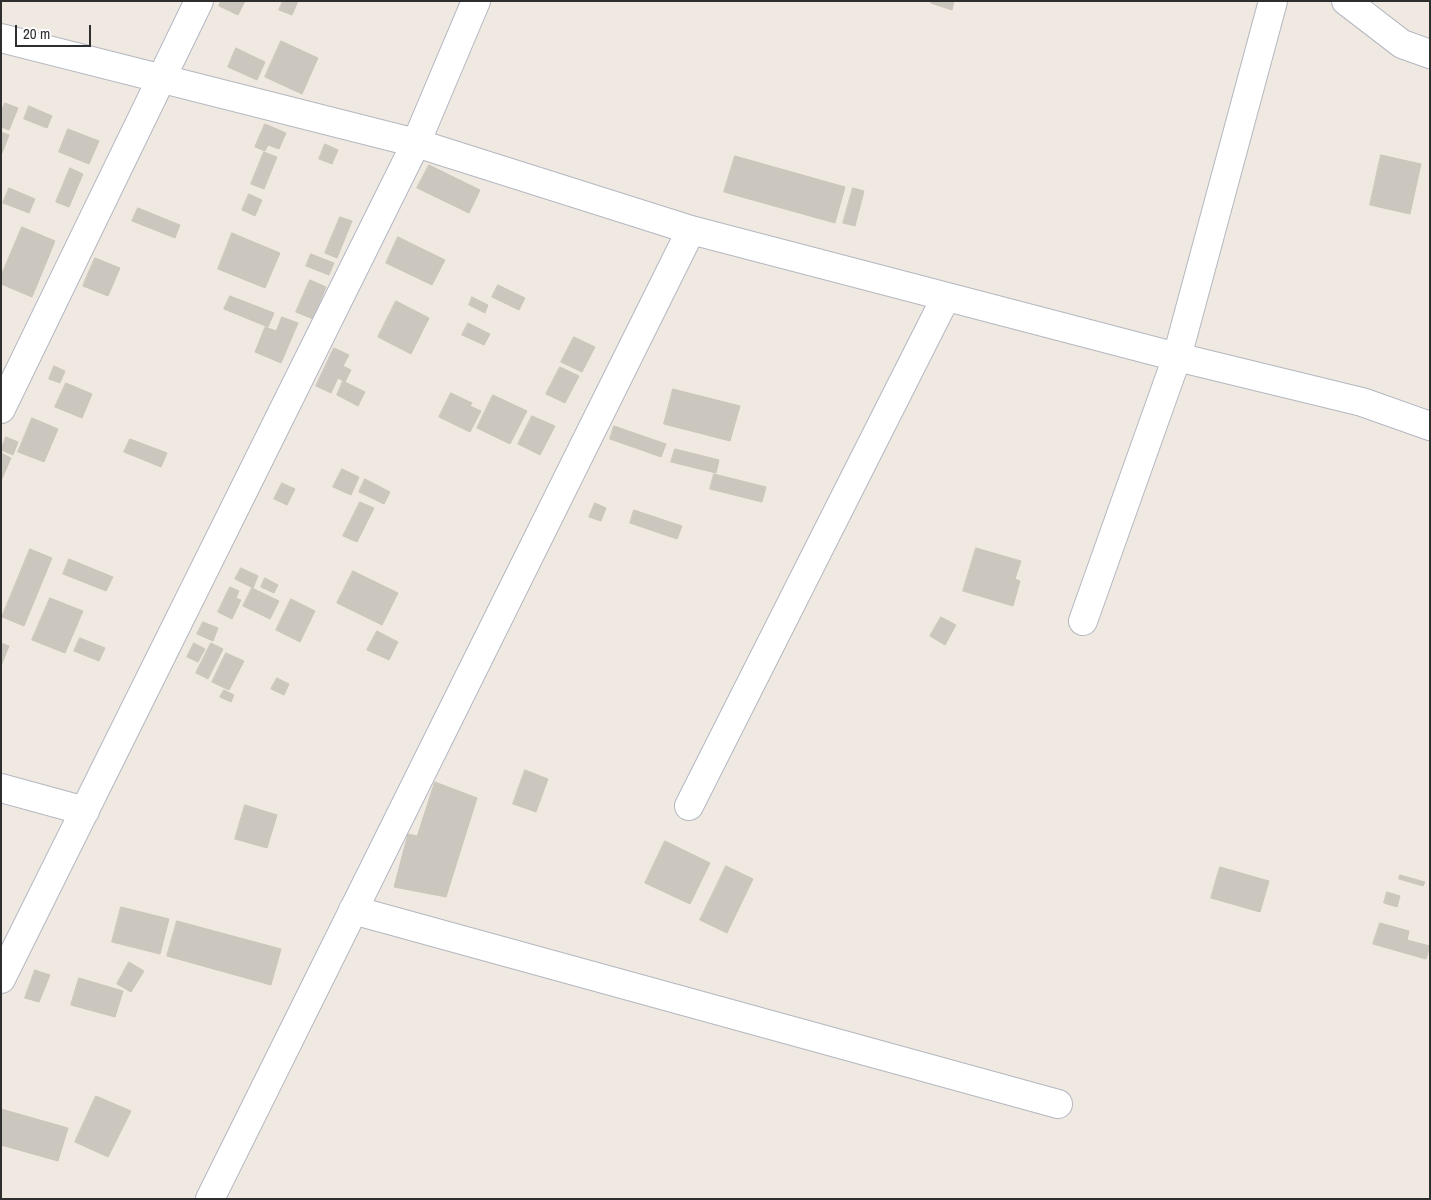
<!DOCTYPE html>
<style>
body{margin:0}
#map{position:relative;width:1431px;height:1200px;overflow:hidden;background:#efe9e1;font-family:"Archivo Narrow",sans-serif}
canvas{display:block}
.frame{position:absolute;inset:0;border:2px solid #2e2e2e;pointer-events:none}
.scale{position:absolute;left:15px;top:25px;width:76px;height:22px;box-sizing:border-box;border:2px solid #2e2e2e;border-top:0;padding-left:6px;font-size:15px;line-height:18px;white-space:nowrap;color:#2e2e2e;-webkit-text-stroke:4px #fff;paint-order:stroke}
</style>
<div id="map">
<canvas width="1431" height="1200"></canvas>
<div class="frame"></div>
<div class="scale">20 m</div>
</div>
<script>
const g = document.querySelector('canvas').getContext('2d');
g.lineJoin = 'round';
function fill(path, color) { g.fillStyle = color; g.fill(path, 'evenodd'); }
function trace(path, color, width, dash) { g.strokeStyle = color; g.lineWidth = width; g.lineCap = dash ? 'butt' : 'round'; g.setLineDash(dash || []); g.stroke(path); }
const building = new Path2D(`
 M221,1H245L238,15L219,6Z
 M283,1H298L292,15L279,10Z
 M932,1H954L952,10L931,3Z
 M281,41L318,58L302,94L265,77Z
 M236,48L265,62L257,80L228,67Z
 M5,103L18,108L9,130L1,127V112Z
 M29,106L52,116L47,128L24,119Z
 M265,124L286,133L279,149L268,145L265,151L255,147Z
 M68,129L99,141L89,164L59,152Z
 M1,132L9,135L2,153H1Z
 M325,144L338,150L332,164L319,159Z
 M264,152L277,157L264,189L251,184Z
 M1381,155L1421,164L1410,214L1370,205Z
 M735,156L845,187L835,223L724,192Z
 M429,165L480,190L469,213L417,188Z
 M70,168L83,174L69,207L56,202Z
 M9,188L35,199L29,213L3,203Z
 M853,188L864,191L855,226L843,223Z
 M249,194L262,200L255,216L242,210Z
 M138,208L180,225L175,238L132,221Z
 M340,217L352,221L337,258L325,253Z
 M22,227L55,241L32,297L1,284V276Z
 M232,233L280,253L265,288L218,269Z
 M398,237L445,260L432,285L386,263Z
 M311,254L334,263L329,275L306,266Z
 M95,258L120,268L108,296L83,286Z
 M310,280L326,287L313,319L296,312Z
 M498,285L525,298L519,310L492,297Z
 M230,296L274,313L268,327L224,309Z
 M472,297L488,305L485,313L469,305Z
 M396,301L429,318L411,354L378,337Z
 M282,317L298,323L281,363L255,352L265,327L276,331Z
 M468,323L490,334L484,345L462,335Z
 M574,337L595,347L582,372L561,362Z
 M334,348L349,355L343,366L351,370L345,382L338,378L331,393L316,386Z
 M54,366L65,371L60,383L49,379Z
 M560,367L579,376L565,403L546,394Z
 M343,381L365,392L358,406L337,395Z
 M66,383L92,394L82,418L55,407Z
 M673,389L740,406L730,441L664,424Z
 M451,393L472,403L470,406L481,411L470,432L439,417Z
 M493,395L527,411L510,444L477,428Z
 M532,416L555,426L540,455L518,444Z
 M32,418L58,429L44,462L18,452Z
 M614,426L666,444L661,457L610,439Z
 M6,437L18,442L13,455L1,450Z
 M130,439L167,453L161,467L124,452Z
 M675,449L719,460L716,473L671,462Z
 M1,453L11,458L1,481Z
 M342,469L359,477L351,495L333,487Z
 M714,474L766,487L762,502L710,489Z
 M365,479L390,492L384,504L359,492Z
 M282,483L295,489L287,505L274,499Z
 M360,502L374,508L357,542L343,536Z
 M595,503L606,508L601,521L589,517Z
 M634,510L682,526L677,539L630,523Z
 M976,548L1021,561L1015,579L1020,581L1013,606L963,591Z
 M30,549L52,558L24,626L2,617Z
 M69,559L113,577L106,591L63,574Z
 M241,568L258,576L253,588L235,579Z
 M353,571L398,593L382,625L337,603Z
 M265,578L278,585L274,593L261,587Z
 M230,587L239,591L236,598L241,600L232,619L218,612Z
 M252,588L279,601L270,619L243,606Z
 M50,598L83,611L65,653L32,640Z
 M291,599L315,611L300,642L276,630Z
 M941,617L956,625L945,645L930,636Z
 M203,622L218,628L213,641L197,634Z
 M377,631L398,642L389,660L367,650Z
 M80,638L105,648L99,661L74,651Z
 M1,643L9,646L1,666Z
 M194,643L205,649L198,662L187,657Z
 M211,643L223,649L208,679L196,673Z
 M226,653L244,661L229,690L212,682Z
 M277,678L289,684L284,695L271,689Z
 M224,690L234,695L231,702L220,697Z
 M525,770L548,779L536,812L513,804Z
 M435,782L477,798L446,897L394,887L408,834L417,836Z
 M245,805L277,815L267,848L235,839Z
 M665,841L710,863L690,904L645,883Z
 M726,866L753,879L727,933L700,920Z
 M1220,867L1269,881L1260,912L1211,898Z
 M1400,875L1425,882L1423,886L1399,879Z
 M1387,892L1400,896L1397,907L1384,903Z
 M121,907L169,919L160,954L112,942Z
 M177,921L281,949L271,985L167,956Z
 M1380,923L1409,931L1407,940L1430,946L1426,959L1373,944Z
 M129,962L144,971L131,992L117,984Z
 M35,970L50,975L39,1002L25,998Z
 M79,978L123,991L115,1017L71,1005Z
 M96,1096L131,1111L108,1157L75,1142Z
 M1,1109L68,1128L58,1161L1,1145Z`);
fill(building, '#cbc7bf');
trace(building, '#cbc5ba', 1);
const minor = new Path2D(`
 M1346,1L1402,44L1430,54
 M1,38L416,143L691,230L1177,357L1362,402L1430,426
 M1,409L199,1
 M1083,621L1177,357L1273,1
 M1,788L85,811
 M689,806L946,297
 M353,910L1058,1104
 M1,979L416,143L476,1
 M210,1199L691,230`);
trace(minor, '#b4b7c1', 30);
trace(minor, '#fff', 28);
</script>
